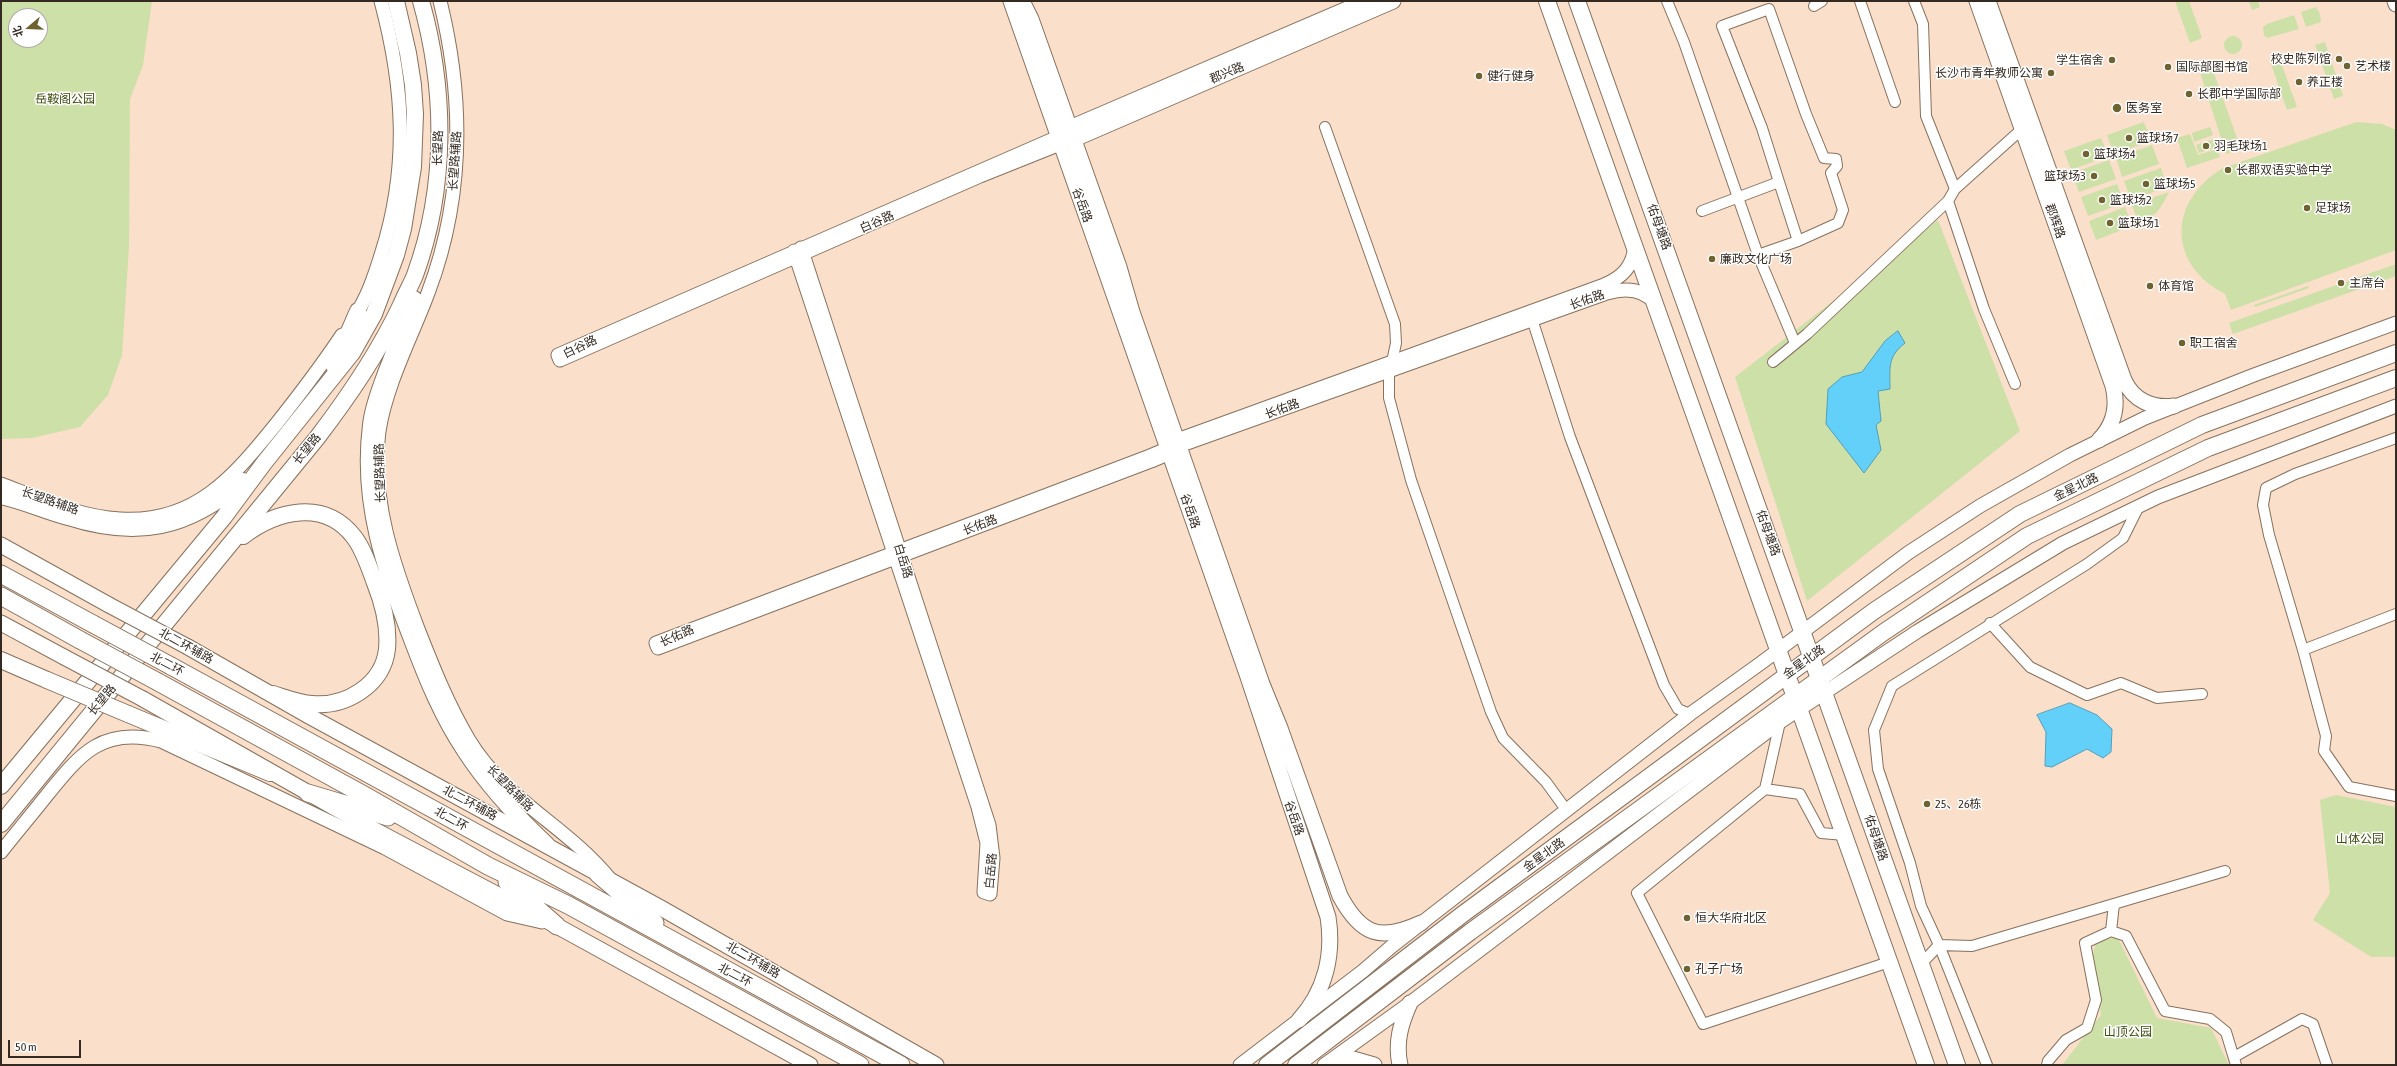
<!DOCTYPE html>
<meta charset="utf-8">
<style>
body{margin:0}
#map{position:relative;width:2397px;height:1066px;overflow:hidden;background:#fadfca;font-family:"Asap Condensed","Noto Sans SC",sans-serif}
canvas{display:block}
.frame{position:absolute;inset:0;border:2px solid #342a22;pointer-events:none}
.north{position:absolute;left:8px;top:8px;width:40px;height:40px;box-sizing:border-box;background:#fff;border:1px solid #aeaaa7;border-radius:50%;rotate:251deg;font-size:11px;font-weight:700;line-height:16px;text-align:center;color:#342a22}
.north::after{content:'';display:block;margin:auto;width:14px;height:18px;background:#6e6330;clip-path:polygon(50% 0,100% 100%,50% 72%,0 100%)}
.scale{position:absolute;left:8px;top:1040px;width:73px;height:18px;box-sizing:border-box;border:2px solid #342a22;border-top:0;padding-left:5px;font-size:12px;line-height:14px;white-space:nowrap;color:#342a22;-webkit-text-stroke:3px #fff;paint-order:stroke}
</style>
<div id="map">
<canvas width="2397" height="1066"></canvas>
<div class="frame"></div>
<div class="north">北</div>
<div class="scale">50 m</div>
</div>
<script>
const g = document.querySelector('canvas').getContext('2d');
g.lineJoin = 'round';
function fill(path, color) { g.fillStyle = color; g.fill(path, 'evenodd'); }
function trace(path, color, width, dash) { g.strokeStyle = color; g.lineWidth = width; g.lineCap = dash ? 'butt' : 'round'; g.setLineDash(dash || []); g.stroke(path); }
function drawText(font, color, halo, rows, align = 'center') {
  g.font = font + ' "Asap Condensed","Noto Sans SC",sans-serif'; g.lineWidth = 3; g.setLineDash([]); g.textBaseline = 'middle'; g.strokeStyle = halo; g.fillStyle = color; for (const [text, x, y, turn = 0] of rows) {
    g.save(); g.translate(x, y); g.rotate((+turn || 0) * Math.PI / 180); g.textAlign = isNaN(turn) ? turn : align; if (halo) g.strokeText(text, 0, 0); g.fillText(text, 0, 0); g.restore();
  }
}
fill(new Path2D(`
 M1,1H152L143,65L130,99L129,247L122,355L108,395L80,427L32,438L1,439ZM16,16H40V40H16Z
 M2175,1H2189L2202,38L2190,43Z
 M2249,1H2258L2260,7L2252,10Z
 M2316,7L2320,14L2321,22L2306,27L2301,12Z
 M2294,15L2299,29L2267,38L2264,35L2263,27L2267,24Z
 M2224 45a9 9 0 1 1 18 0a9 9 0 1 1-18 0Z
 M2325,42L2343,96L2334,99L2315,45Z
 M2279,57L2297,107L2287,110L2270,61Z
 M2212,68L2241,149L2226,154L2200,72Z
 M2144,122L2151,141L2114,154L2107,135Z
 M2356,122L2382,124L2396,130V250L2231,310L2225,294C2167,264 2168,201 2223,168Z
 M2210,127L2213,135L2194,142L2192,133Z
 M2190,134L2198,155L2217,149L2220,157L2187,168L2177,138Z
 M2101,138L2108,156L2071,170L2064,151Z
 M2214,139L2217,147L2199,153L2196,145Z
 M2152,145L2159,164L2122,177L2116,158Z
 M2109,160L2116,179L2079,192L2072,173Z
 M2161,168L2167,187L2131,200L2124,181Z
 M2117,184L2124,203L2088,216L2081,197Z
 M2169,192C2161,208 2156,217 2139,224L2132,205Z
 M2125,207L2132,226L2096,240L2089,221Z
 M1938,220L2020,431L1807,601L1735,377Z
 M2396,264V276L2233,334L2229,323Z
 M2308,286L2309,288L2255,307L2254,305Z
 M2336,795L2396,807V957H2371L2313,920L2330,893L2320,800Z
 M2117,936L2157,1018L2211,1028L2229,1065H2062L2101,1015L2091,961L2096,943Z`), '#cde0a8');
const water = new Path2D(`
 M1898,331L1905,343C1887,357 1890,368 1890,389L1878,391L1881,421L1876,425L1881,450L1864,473L1826,424L1828,389L1842,377L1862,372L1885,341Z
 M2070,703L2097,715L2112,729L2111,752L2103,758L2087,749L2052,767L2045,766L2046,732L2037,715Z`);
fill(water, '#63d0fa');
trace(water, '#559eb9', 1);
const minor = new Path2D(`
 M1667,1L1684,42L1758,255L1795,343
 M1860,1L1895,102
 M1914,1L1923,24L1926,116L1955,189
 M1814,6L1822,1
 M1325,127L1395,324L1396,343L1389,376V398L1411,480L1491,712L1503,738L1546,782L1567,811
 M1779,182L1798,241
 M1948,201L1984,309L2015,384
 M1702,211L1779,182L1762,128L1722,26L1769,9L1806,114L1824,158L1836,159L1837,166L1831,173L1843,210L1838,223L1798,241L1758,255
 M1532,319L1570,437L1664,685L1678,709L1690,714
 M1773,362L1807,334L1948,201L1955,189L2022,129
 M2139,506L2123,538L2087,564L1892,686L1874,730L1878,769L1910,863L1921,906L1939,945L1972,946L2225,871
 M2396,614L2303,650L2326,736L2324,751L2349,787L2396,796
 M1990,623L2030,667L2087,695L2121,683L2157,698L2202,694
 M2303,650L2269,535L2263,505L2266,488L2295,474L2396,438
 M1780,722L1765,789L1637,893L1703,1024L1889,962
 M1765,789L1800,794L1821,833L1845,835
 M2111,931L2114,904
 M1921,964L1939,945L1987,1065
 M2234,1057L2302,1019L2313,1024L2327,1065
 M2047,1065L2048,1061L2066,1040L2087,1028L2096,1000L2085,943L2111,931L2126,936L2165,1011L2210,1019L2226,1032L2236,1065`);
const tertiary = new Path2D(`
 M440,1C464,98 464,198 428,293C412,336 386,385 379,431C370,499 394,566 418,629C433,667 448,705 469,740C506,801 567,826 610,879
 M1058,137L558,355L560,360L980,176L1060,144
 M1635,246C1633,266 1623,277 1604,285L1177,440L1169,448L1150,456L656,643L658,648L1151,461L1170,453L1179,446L1607,293C1624,288 1643,288 1656,304
 M794,251L978,807L987,843L984,892L990,894L993,858L989,825L801,248
 M353,319C367,299 375,275 382,252C409,166 404,87 381,1
 M1,484C38,498 80,517 120,519C195,524 234,476 277,423C300,394 322,365 342,335
 M1,852C16,833 32,814 47,795C81,753 103,726 161,741L385,848L507,914L542,922
 M1240,1065L1363,971L1392,946L1690,714L1761,663L1908,553L1980,506L2070,455L2145,418L2254,375L2396,323
 M1324,1065L1410,1003L1780,722L1918,631L2063,543L2158,497L2396,406`);
const secondary = new Path2D(`
 M1011,1L1247,674L1328,917C1334,955 1325,992 1299,1020
 M1022,1L1031,19L1119,267L1132,312L1262,684L1280,728L1340,896C1361,935 1380,942 1421,923
 M1977,1L2113,386C2118,406 2114,425 2099,440
 M1988,1L2124,380C2133,400 2152,409 2174,406
 M2395,1L2396,4
 M1061,134L1070,128L1366,1
 M1065,143L1393,1
 M1,545L109,605
 M1,623L64,657
 M188,647L309,716L661,908L936,1065
 M143,699L365,825L557,926L810,1065
 M1326,1065L1353,1059L1374,1065
 M1400,1065C1395,1042 1401,1023 1410,1003`);
const primary = new Path2D(`
 M1547,1L1926,1065
 M1577,1L1957,1065
 M414,299C405,323 396,348 386,373C380,390 373,406 371,425C361,503 385,570 413,642C427,679 442,716 464,749C487,785 516,816 547,845
 M334,366L358,311
 M1,496C24,501 45,511 68,517C137,539 188,529 243,481
 M243,536C276,511 324,498 354,537C364,550 369,567 375,583C383,603 389,627 387,649C383,685 346,707 312,704C298,703 286,698 273,694
 M1,660L47,680
 M128,714L270,773
 M1,786L224,517L264,463L352,353L374,314L396,255L403,229L413,167L415,114L413,85L408,53L396,1
 M1,824L317,438C349,396 378,354 401,305C405,295 411,285 415,275C447,187 446,90 421,1
 M1267,1065L1463,914L1874,611L2020,514L2202,425L2396,353
 M1296,1065L1470,932L1884,632L2027,536L2208,448L2396,378`);
const trunk = new Path2D(`
 M1,574L93,624
 M1,596L80,640
 M171,666L901,1065
 M158,682L364,795L488,866L568,905L860,1065
 M308,793L388,817
 M598,874L655,923
 M507,882L557,926`);
trace(minor, '#88715d', 12);
trace(tertiary, '#88715d', 15);
trace(secondary, '#88715d', 17);
trace(primary, '#88715d', 18);
trace(trunk, '#88715d', 19);
trace(minor, '#fff', 10);
trace(tertiary, '#fff', 13);
trace(secondary, '#fff', 15);
trace(primary, '#fff', 16);
trace(trunk, '#fff', 17);
const secondaryBridge = new Path2D(`
 M109,605L188,647
 M64,657L143,699`);
const primaryBridge = new Path2D(`
 M47,680L128,714`);
const trunkBridge = new Path2D(`
 M93,624L171,666
 M80,640L158,682`);
trace(secondaryBridge, '#88715d', 17, []);
trace(primaryBridge, '#88715d', 18, []);
trace(trunkBridge, '#88715d', 19, []);
trace(secondaryBridge, '#fff', 15);
trace(primaryBridge, '#fff', 16);
trace(trunkBridge, '#fff', 17);
for (const [x, y, r, color] of [
 [2339,59,4,"#6e6330"],
 [2112,60,4,"#6e6330"],
 [2347,66,4,"#6e6330"],
 [2168,67,4,"#6e6330"],
 [2051,73,4,"#6e6330"],
 [1479,76,4,"#6e6330"],
 [2299,82,4,"#6e6330"],
 [2189,94,4,"#6e6330"],
 [2117,108,5,"#6e6330"],
 [2129,138,4,"#6e6330"],
 [2206,146,4,"#6e6330"],
 [2086,154,4,"#6e6330"],
 [2228,170,4,"#6e6330"],
 [2094,176,4,"#6e6330"],
 [2146,184,4,"#6e6330"],
 [2102,200,4,"#6e6330"],
 [2307,208,4,"#6e6330"],
 [2110,223,4,"#6e6330"],
 [1712,259,4,"#6e6330"],
 [2341,283,4,"#6e6330"],
 [2150,286,4,"#6e6330"],
 [2182,343,4,"#6e6330"],
 [1927,804,4,"#6e6330"],
 [1687,918,4,"#6e6330"],
 [1687,969,4,"#6e6330"]
]) { const dot = new Path2D(); dot.arc(x, y, r, 0, 2 * Math.PI); g.fillStyle = color; g.fill(dot); trace(dot, '#fff', 1.5); }
drawText('12px', '#342a22', '#fff', [
 ["校史陈列馆",2331,59,"right"],
 ["学生宿舍",2104,60,"right"],
 ["艺术楼",2355,66],
 ["国际部图书馆",2176,67],
 ["长沙市青年教师公寓",2043,73,"right"],
 ["健行健身",1487,76],
 ["养正楼",2307,82],
 ["长郡中学国际部",2197,94],
 ["医务室",2126,108],
 ["篮球场7",2137,138],
 ["羽毛球场1",2214,146],
 ["篮球场4",2094,154],
 ["长郡双语实验中学",2236,170],
 ["篮球场3",2086,176,"right"],
 ["篮球场5",2154,184],
 ["篮球场2",2110,200],
 ["足球场",2315,208],
 ["篮球场1",2118,223],
 ["廉政文化广场",1720,259],
 ["主席台",2349,283],
 ["体育馆",2158,286],
 ["职工宿舍",2190,343],
 ["25、26栋",1935,804],
 ["恒大华府北区",1695,918],
 ["孔子广场",1695,969]
], 'left');
drawText('12px', '#342a22', '#fff', [
 ["郡兴路",1227,73,-23],
 ["长望路",438,148,-88],
 ["长望路辅路",455,161,-86],
 ["谷岳路",1082,205,70],
 ["郡辉路",2055,221,70],
 ["白谷路",877,222,-24],
 ["佑母塘路",1659,227,70],
 ["长佑路",1587,300,-19],
 ["白谷路",580,347,-26],
 ["长佑路",1282,409,-20],
 ["长望路",307,449,-51],
 ["长望路辅路",380,473,-92],
 ["金星北路",2076,487,-26],
 ["长望路辅路",50,501,19],
 ["谷岳路",1190,511,71],
 ["长佑路",980,525,-21],
 ["佑母塘路",1768,533,70],
 ["白岳路",903,561,73],
 ["长佑路",677,636,-24],
 ["北二环辅路",186,646,29],
 ["金星北路",1804,662,-36],
 ["北二环",167,664,28],
 ["长望路",102,700,-50],
 ["长望路辅路",510,788,45],
 ["北二环辅路",470,803,28],
 ["谷岳路",1294,818,71],
 ["北二环",451,819,29],
 ["佑母塘路",1876,838,71],
 ["金星北路",1544,855,-36],
 ["白岳路",991,871,-85],
 ["北二环辅路",753,960,30],
 ["北二环",735,975,28]
]);
drawText('12px', '#3c4c0d', '#fff', [
 ["岳鞍阁公园",65,99],
 ["山体公园",2360,839],
 ["山顶公园",2128,1032]
]);
</script>
